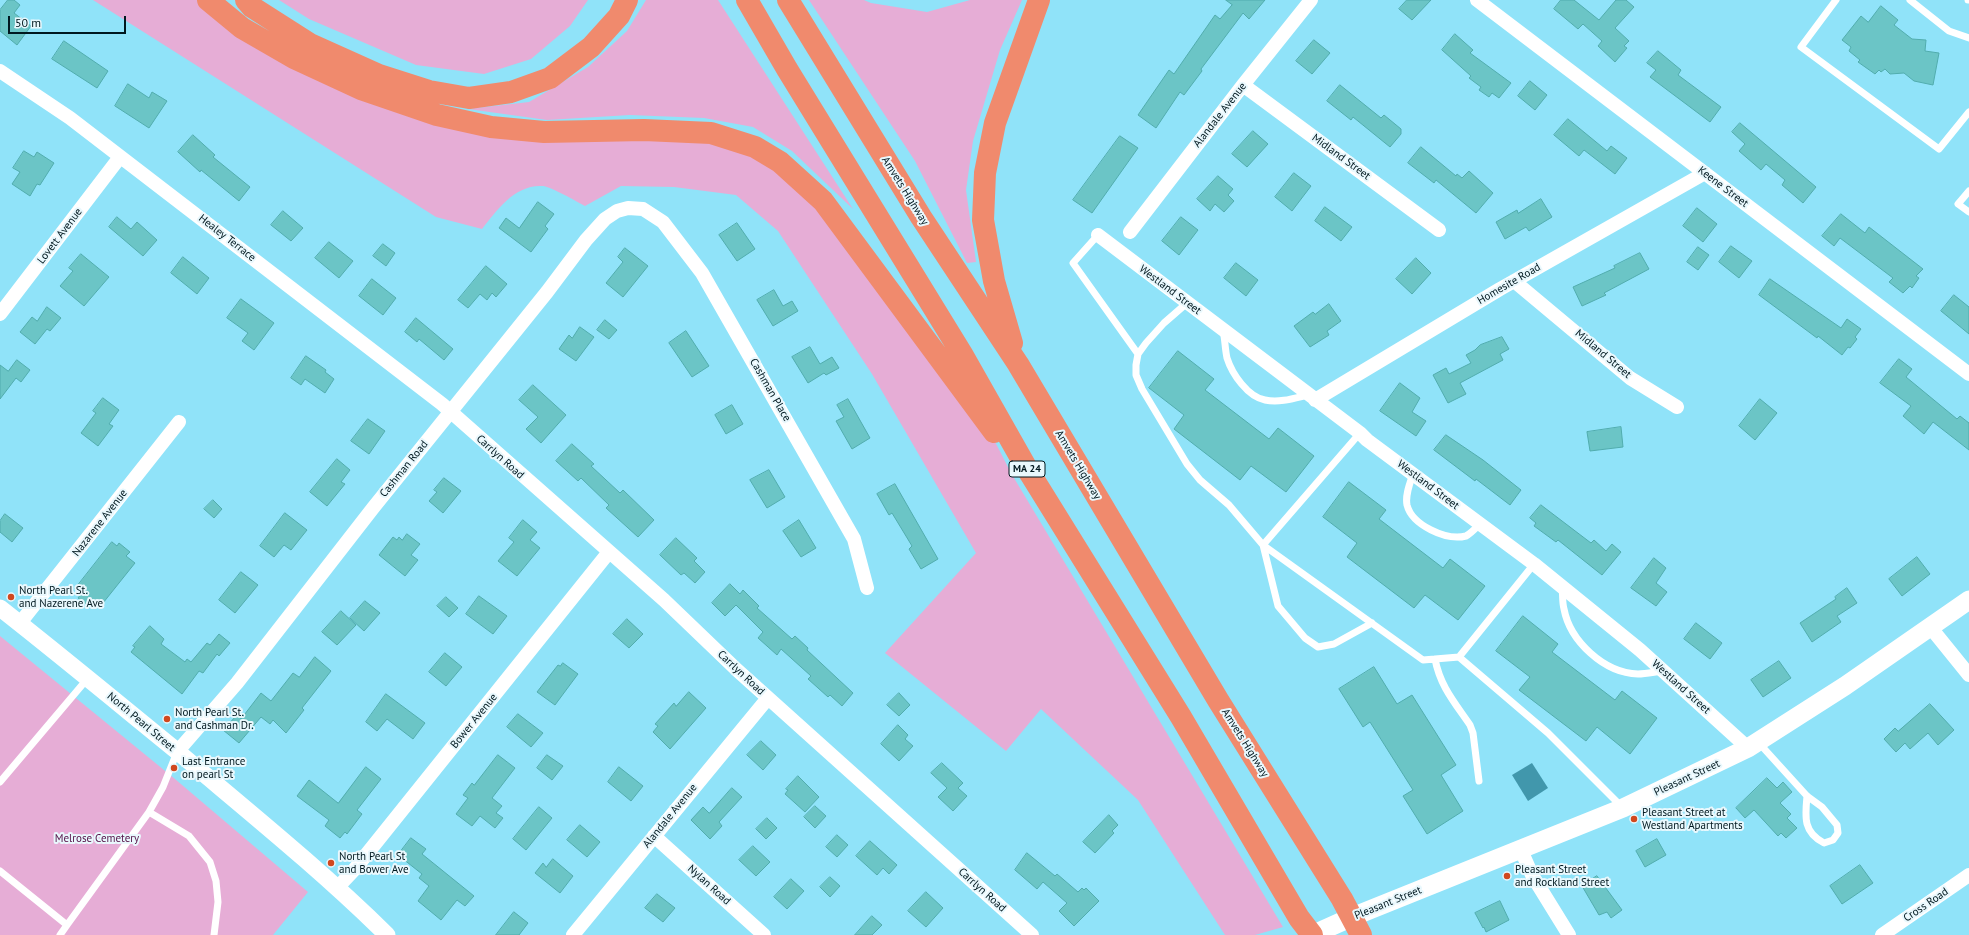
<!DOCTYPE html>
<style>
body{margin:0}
#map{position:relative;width:1969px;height:935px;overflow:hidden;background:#90e3f9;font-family:"PT Sans",sans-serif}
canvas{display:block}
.scale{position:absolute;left:8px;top:16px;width:118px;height:18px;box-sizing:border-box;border:2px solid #00181f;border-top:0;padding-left:5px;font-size:12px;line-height:14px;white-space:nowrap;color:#00181f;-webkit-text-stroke:3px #e9f8fd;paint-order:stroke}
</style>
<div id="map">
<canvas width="1969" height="935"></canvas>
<div class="scale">50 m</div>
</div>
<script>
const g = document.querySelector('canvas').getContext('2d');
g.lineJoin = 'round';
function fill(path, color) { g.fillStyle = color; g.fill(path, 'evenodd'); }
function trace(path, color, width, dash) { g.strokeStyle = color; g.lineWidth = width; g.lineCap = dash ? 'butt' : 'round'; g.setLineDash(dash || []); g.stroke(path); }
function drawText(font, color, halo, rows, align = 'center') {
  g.font = font + ' "PT Sans",sans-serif'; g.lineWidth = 4; g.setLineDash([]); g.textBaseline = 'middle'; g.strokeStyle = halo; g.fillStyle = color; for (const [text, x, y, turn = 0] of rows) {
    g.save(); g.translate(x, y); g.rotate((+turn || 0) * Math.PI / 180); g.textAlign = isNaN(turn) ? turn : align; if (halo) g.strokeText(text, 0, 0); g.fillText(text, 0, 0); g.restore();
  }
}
fill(new Path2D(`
 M93,0H208L242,28L437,115L711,133L780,162L986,424L1011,473L1283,927L1255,935H1225L1138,800L1041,709L1006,751L885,653L976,553L872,374L778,231L736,195L674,187L621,186L585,206C576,201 551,187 543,186C515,184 497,210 482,229L436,217Z
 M279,0H588L570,26L531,59L484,74L416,65L309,19Z
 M646,0H718L853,209L792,151L753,127L704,118L630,115L547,120L468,109L529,102L588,67L627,31Z
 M809,0H864L871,3L927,12L970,0H1022L1000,50L973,141L966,190L976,262L967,263L915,161Z
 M0,636L175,779L308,892L273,935H0Z`), '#e6add6');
fill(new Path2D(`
 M1532,763L1548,788L1528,801L1512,775Z`), '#4197ac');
const building = new Path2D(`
 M8,0H14L20,5L14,13L31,26L17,45L0,31V10Z
 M1226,0H1265L1249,19L1243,13L1201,69L1202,71L1184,95L1180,92L1156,128L1138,115L1169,70L1174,74L1215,15L1220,19L1232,5Z
 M1407,0H1431L1412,20L1399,9Z
 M1561,0H1574L1599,20L1616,0H1626L1634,7L1615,28L1629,41L1624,46L1627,48L1615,62L1598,46L1602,41L1583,24L1578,29L1554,9Z
 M1881,6L1898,20L1894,25L1912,39L1926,40L1925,51L1939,53L1933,85L1914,81L1904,73L1890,74L1885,69L1881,72L1879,70L1875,74L1858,62L1860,60L1849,51L1851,47L1842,40L1861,16L1868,22Z
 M1455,34L1473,50L1470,53L1511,83L1499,98L1492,93L1489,97L1479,90L1481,87L1469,78L1471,76L1442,50Z
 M1314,40L1330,53L1312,74L1296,61Z
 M64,41L108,71L97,88L52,59Z
 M1658,51L1681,70L1678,75L1721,107L1710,122L1650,77L1656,70L1647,63Z
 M1530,81L1547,95L1535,110L1518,96Z
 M128,84L149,98L152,92L167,101L149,128L115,106Z
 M1340,85L1381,118L1384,115L1401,129V134L1390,147L1353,117L1351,120L1327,101Z
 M1568,119L1607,151L1611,146L1627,158L1615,174L1584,150L1579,156L1554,135Z
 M1740,123L1816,187L1803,203L1782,185L1785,180L1766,164L1761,170L1739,151L1745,144L1732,132Z
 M1253,131L1268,144L1247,167L1232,154Z
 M193,135L215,155L213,157L250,187L239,201L201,170L200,172L178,152Z
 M1120,136L1138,148L1092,213L1073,200Z
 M1421,147L1456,176L1457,174L1462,178L1469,171L1493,193L1476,213L1436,180L1434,183L1408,163Z
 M24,151L34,157L37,152L54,163L40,185L37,184L30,196L12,184L20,172L13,168Z
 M1294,173L1311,186L1292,211L1275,197Z
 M1218,176L1233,189L1228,195L1234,201L1224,212L1215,204L1210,211L1197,199Z
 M1541,199L1552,217L1529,231L1526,227L1505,239L1496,222L1517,210L1518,213Z
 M538,202L554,214L545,226L548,229L531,252L499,228L506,218L519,228Z
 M1325,207L1352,227L1341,241L1315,221Z
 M1697,208L1717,224L1703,242L1683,226Z
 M283,211L303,228L291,241L271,225Z
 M1841,214L1865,233L1869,227L1923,269L1916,276L1919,278L1912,288L1910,286L1903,293L1889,282L1893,278L1840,238L1834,246L1822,236Z
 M117,217L131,229L137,222L157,240L143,256L109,227Z
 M1181,217L1198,230L1179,255L1162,241Z
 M737,223L755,249L737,261L719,235Z
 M329,242L353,261L339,278L315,258Z
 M383,244L395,253L386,266L373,256Z
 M1731,246L1752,261L1739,278L1719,262Z
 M1698,247L1709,255L1698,270L1687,262Z
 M625,248L648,266L623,297L606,283L623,262L618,257Z
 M1640,253L1649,269L1604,293L1606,295L1582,306L1573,287L1615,268L1614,266Z
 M81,254L109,277L84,306L60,286L73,271L69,268Z
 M183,257L209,278L197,294L171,273Z
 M1416,258L1431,273L1412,294L1396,279Z
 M1236,263L1258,280L1246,296L1224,278Z
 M486,266L507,284L496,297L492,293L487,300L480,294L468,308L458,300Z
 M372,279L396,298L383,315L359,296Z
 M1770,279L1841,328L1847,319L1861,329L1855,337L1857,339L1850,348L1848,347L1842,355L1818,336L1817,338L1759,295Z
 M774,290L783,306L792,301L798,311L773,326L757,300Z
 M1954,295L1969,307V334L1941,311Z
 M241,299L274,323L254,350L242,341L248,333L227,318Z
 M1329,304L1341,321L1327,331L1329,335L1310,347L1294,326L1313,312L1315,314Z
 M47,307L61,318L50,331L47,329L35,344L20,332L32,317L37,321Z
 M416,318L453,349L444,360L419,339L417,342L405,332Z
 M605,320L617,330L609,339L597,330Z
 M580,327L594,337L576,361L559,349L569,335L572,338Z
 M686,331L709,366L692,377L669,343Z
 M1502,337L1509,349L1500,354L1503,360L1460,383L1466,394L1448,403L1433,375L1446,368L1449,374L1471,363L1466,355L1475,350L1480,345Z
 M810,347L820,364L832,357L839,368L826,375L824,373L808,383L792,357Z
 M1178,351L1214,379L1205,390L1269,439L1278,428L1314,456L1286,492L1251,466L1240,480L1174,429L1184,415L1149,388Z
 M306,356L326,370L325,372L334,379L325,393L305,379L301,385L291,378Z
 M1899,359L1912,369L1906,377L1957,419L1960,416L1969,423V450L1933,422L1924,434L1903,416L1911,406L1880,383Z
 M17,360L30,370L21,382L16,378L0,399V365L8,371Z
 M1400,383L1420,398L1412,412L1426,421L1416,436L1380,411Z
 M533,385L566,415L541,443L526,429L538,417L519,400Z
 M103,398L119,410L109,424L113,426L98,446L81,433L96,413L93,411Z
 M848,399L870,438L852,449L836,421L844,417L837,405Z
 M1760,399L1777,413L1755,440L1739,426Z
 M732,405L743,424L726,434L715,415Z
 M368,419L385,431L369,454L351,441Z
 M1621,427L1623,447L1590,451L1587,432Z
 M1446,435L1483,460L1521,490L1510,505L1476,479L1475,481L1434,450Z
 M572,444L594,464L591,466L620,493L623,490L654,520L638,537L606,508L609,505L581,478L578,481L556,461Z
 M337,459L350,470L341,482L345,484L327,506L310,492Z
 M769,470L785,497L767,508L750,480Z
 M444,478L461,491L443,513L429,501L437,492L434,490Z
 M1349,482L1386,510L1379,519L1443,568L1450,559L1485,586L1458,620L1425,595L1414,608L1347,557L1357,543L1323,517Z
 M895,484L938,559L921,569L909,549L912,546L892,513L889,515L877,494Z
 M213,500L222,509L214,518L204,509Z
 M1541,505L1591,543L1594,540L1606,551L1612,544L1621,552L1602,575L1558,540L1556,542L1534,526L1536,523L1530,518Z
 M285,513L307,530L291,550L284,545L274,557L260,546Z
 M5,514L23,528L12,542L0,532V521Z
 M523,520L537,532L530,540L540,548L517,576L498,561L514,542L509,538Z
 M799,520L816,548L801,557L783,531Z
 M407,534L420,544L411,555L418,560L405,576L379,555L393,537L397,540L399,537L402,540Z
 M676,538L697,558L694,561L705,572L695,583L684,573L681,575L660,555Z
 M112,542L117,546L119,543L130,552L126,556L135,563L99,608L92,602L89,606L78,598L81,594L75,589Z
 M1917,557L1930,574L1902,596L1889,579Z
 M1654,558L1666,568L1656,583L1667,592L1656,606L1631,588Z
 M241,572L258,585L235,613L219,600Z
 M730,584L740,594L743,590L759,606L757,608L792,639L795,636L808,648L807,650L853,693L842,706L830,695L828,697L808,679L811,676L781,649L777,655L758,638L763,632L736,605L725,616L712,603Z
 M1847,588L1857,603L1837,616L1841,622L1812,642L1800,623L1836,599L1835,597Z
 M479,596L507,616L493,634L466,614Z
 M446,597L458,608L449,617L437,606Z
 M365,601L380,613L364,631L350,618Z
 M341,611L356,625L337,645L322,632Z
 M1523,616L1558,644L1552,652L1615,700L1622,691L1657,718L1630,754L1597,727L1586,741L1519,690L1530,677L1496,651Z
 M627,619L643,634L629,648L613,634Z
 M1696,623L1722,643L1710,659L1684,639Z
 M150,626L164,639L161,644L185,662L187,659L191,662L207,643L210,645L219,634L230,643L219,656L217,654L203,673L199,671L182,694L131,652L135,647L133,646Z
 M445,653L462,667L446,686L429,672Z
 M315,657L331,671L302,708L304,710L286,733L273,720L270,724L261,717L239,743L223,730L237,715L241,719L261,693L271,701L293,673L299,677Z
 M1779,661L1791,678L1763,697L1751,680Z
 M563,663L578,674L555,705L537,692L558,665L560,666Z
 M1374,667L1397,704L1412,695L1456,765L1441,775L1463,811L1427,834L1403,796L1413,790L1370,722L1363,727L1339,689Z
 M689,692L706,708L670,749L653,732L658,726L655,724L674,703L676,706Z
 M899,693L910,705L899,716L887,705Z
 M386,694L425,723L413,739L387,719L377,731L366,722Z
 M1930,704L1954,730L1938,745L1928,733L1910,749L1905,743L1896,752L1884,739L1895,728L1898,731Z
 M518,714L543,733L531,747L507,727Z
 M898,725L908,735L905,739L913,746L899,761L881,744Z
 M761,741L776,755L763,770L747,755Z
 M498,755L515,768L492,798L502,806L496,813L503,818L495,828L480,816L472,826L456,814L468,798L463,795L472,783L474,785Z
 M547,755L563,766L552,780L537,768Z
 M942,763L963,783L958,788L967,796L953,811L938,797L947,788L931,773Z
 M366,767L381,779L357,810L362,814L347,834L345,832L340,838L325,826L329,820L297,796L309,780L338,803Z
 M619,767L643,786L631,801L608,782Z
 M798,776L819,797L805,812L785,794L788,790L786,789Z
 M1767,778L1777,788L1783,782L1792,792L1780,803L1791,814L1787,818L1797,828L1786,838L1781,833L1778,836L1754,810L1745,818L1736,808Z
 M732,788L742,797L719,822L722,826L710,839L691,820L703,807L709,813Z
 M815,806L826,816L815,828L804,817Z
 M539,807L552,818L526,850L513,839Z
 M1109,815L1118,825L1112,831L1114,833L1095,853L1083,842Z
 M767,818L777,828L766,839L756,829Z
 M580,825L600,842L587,857L567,840Z
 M837,835L848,845L837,857L826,847Z
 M411,838L426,849L422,854L474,896L465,906L457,900L441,920L418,901L429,886L419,878L422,874L398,855Z
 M1657,839L1666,855L1645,867L1636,851Z
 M870,841L897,865L889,874L883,868L877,875L856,856Z
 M753,846L770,862L756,876L739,860Z
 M1027,853L1055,876L1057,874L1078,892L1082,888L1084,890L1086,888L1099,901L1074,926L1059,911L1067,903L1043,882L1037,889L1015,870Z
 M553,859L573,876L560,893L535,873L543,863L546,867Z
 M1860,865L1873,883L1842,904L1830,886Z
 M1597,876L1622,910L1611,918L1607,912L1599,915L1582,886Z
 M830,877L840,886L830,897L820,887Z
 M791,879L804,891L787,909L774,897Z
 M926,892L943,908L926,927L908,911Z
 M657,894L675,908L663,922L645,908Z
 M1500,901L1509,920L1486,932L1484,927L1483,928L1475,913Z
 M514,912L528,923L519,935H496Z
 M872,916L882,925L872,935H855Z`);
fill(building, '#6bc5c6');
trace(building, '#51acad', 1);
trace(new Path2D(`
 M1836,0L1801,47L1939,149L1969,112
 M1910,0L1949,31L1969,38
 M1968,0H1969
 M1969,191L1958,204L1969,212
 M1098,235L1073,263L1138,354
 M1187,303L1164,323L1146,343L1138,354L1136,365V375L1142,389L1187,464L1200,480L1229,505L1263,545L1423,660L1459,657L1548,733L1621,806
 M1223,330C1225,339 1225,349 1227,358C1232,374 1248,397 1265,400C1280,403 1295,398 1308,395
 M1360,433L1263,545L1278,606L1305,638L1318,647L1334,644L1372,623
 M1413,474C1410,483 1405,495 1407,505C1412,525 1446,541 1466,536C1470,534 1476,528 1480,524
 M1562,587C1563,594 1562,602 1564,609C1570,641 1604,673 1638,674C1646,674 1654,672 1662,671
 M1459,657L1534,564
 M1435,659C1440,686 1455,703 1470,725L1473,733L1479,781
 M1758,742L1807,796L1822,807L1837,825L1838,833L1833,840L1824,843C1803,832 1805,817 1807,796
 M0,782L88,678
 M149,812L163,787L177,752
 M0,871L67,925L149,812L189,836L210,862L216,881L218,902L214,935
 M60,935L67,925`), '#fff', 7);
trace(new Path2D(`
 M1477,0L1969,374
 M0,71L70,118L442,404L664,600L737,670L1032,935
 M1243,85L1439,230
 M1130,232L1243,85L1311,0
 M1098,235L1360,433L1367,440L1534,564L1640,650L1748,748
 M1514,281L1630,378L1677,407
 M0,314L120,157
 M1315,400L1500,289L1705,173
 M20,623L179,422
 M1931,628L1969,675
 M177,752L237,683L373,508L547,292L586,240L605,219L617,211L628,208L643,209L663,222L702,273L854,539L867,588
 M654,836L764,935
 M1521,850L1532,875L1569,935
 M337,888L354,870L609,552
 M573,935L768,698
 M1882,935L1969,875`), '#fff', 14);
trace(new Path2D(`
 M0,608C60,655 119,704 178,752C249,812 321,870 387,935`), '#fff', 17);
trace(new Path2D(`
 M1312,935L1352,917L1623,808L1748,748L1845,686L1969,600`), '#fff', 19);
trace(new Path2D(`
 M208,0L242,28L294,58L361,89L437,115L491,127L544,132L644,130L711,133L755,147L780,162L823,201L994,432
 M246,0L252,7L310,44L379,75L429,91L469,98L511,92L550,78L591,47L619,16L627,0
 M747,0L787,69L962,354L1026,467L1181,717L1299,918L1312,935
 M788,0L921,217L1018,364L1218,700L1342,899L1361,935
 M1012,343L994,281L983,220L985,173L995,123L1039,0`), '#f08a6d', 22);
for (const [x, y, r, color] of [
 [11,597,4,"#d1481e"],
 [167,719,4,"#d1481e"],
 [174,768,4,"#d1481e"],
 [1634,819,4,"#d1481e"],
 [331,863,4,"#d1481e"],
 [1507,876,4,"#d1481e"]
]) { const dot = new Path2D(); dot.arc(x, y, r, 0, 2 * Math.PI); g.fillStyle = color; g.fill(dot); trace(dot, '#e9f8fd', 1.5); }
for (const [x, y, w] of [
 [1027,469,36]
]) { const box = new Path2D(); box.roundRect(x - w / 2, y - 8, w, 16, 3); g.fillStyle = '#e9f8fd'; g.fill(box); trace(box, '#00181f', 1); }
drawText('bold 10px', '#00181f', null, [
 ["MA 24",1027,469]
]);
drawText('11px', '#00181f', '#e9f8fd', [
 ["Alandale Avenue",1220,115,-52],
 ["Midland Street",1341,157,36],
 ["Keene Street",1723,187,37],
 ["Amvets Highway",905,191,58],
 ["Lovett Avenue",60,236,-53],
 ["Healey Terrace",227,238,38],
 ["Homesite Road",1509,284,-30],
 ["Westland Street",1170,290,37],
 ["Midland Street",1603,354,40],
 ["Cashman Place",770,390,60],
 ["Carrlyn Road",500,457,42],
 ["Amvets Highway",1078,465,59],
 ["Cashman Road",404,469,-51],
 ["Westland Street",1428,485,37],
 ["Nazarene Avenue",100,523,-52],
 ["Carrlyn Road",741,673,43],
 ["Westland Street",1681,687,42],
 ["Bower Avenue",474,721,-51],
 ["North Pearl Street",141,722,40],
 ["Amvets Highway",1245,743,58],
 ["Pleasant Street",1687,778,-25],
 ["Alandale Avenue",670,816,-51],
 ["Nylan Road",709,885,42],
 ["Carrlyn Road",982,890,42],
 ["Pleasant Street",1388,903,-22],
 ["Cross Road",1926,905,-34]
]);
drawText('11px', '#00181f', '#e9f8fd', [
 ["North Pearl St.",19,591],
 ["and Nazerene Ave",19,604],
 ["North Pearl St.",175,713],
 ["and Cashman Dr.",175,726],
 ["Last Entrance",182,762],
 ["on pearl St",182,775],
 ["Pleasant Street at",1642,813],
 ["Westland Apartments",1642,826],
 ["North Pearl St",339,857],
 ["and Bower Ave",339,870],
 ["Pleasant Street",1515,870],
 ["and Rockland Street",1515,883]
], 'left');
drawText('11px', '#531047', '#e9f8fd', [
 ["Melrose Cemetery",97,839]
]);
</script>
